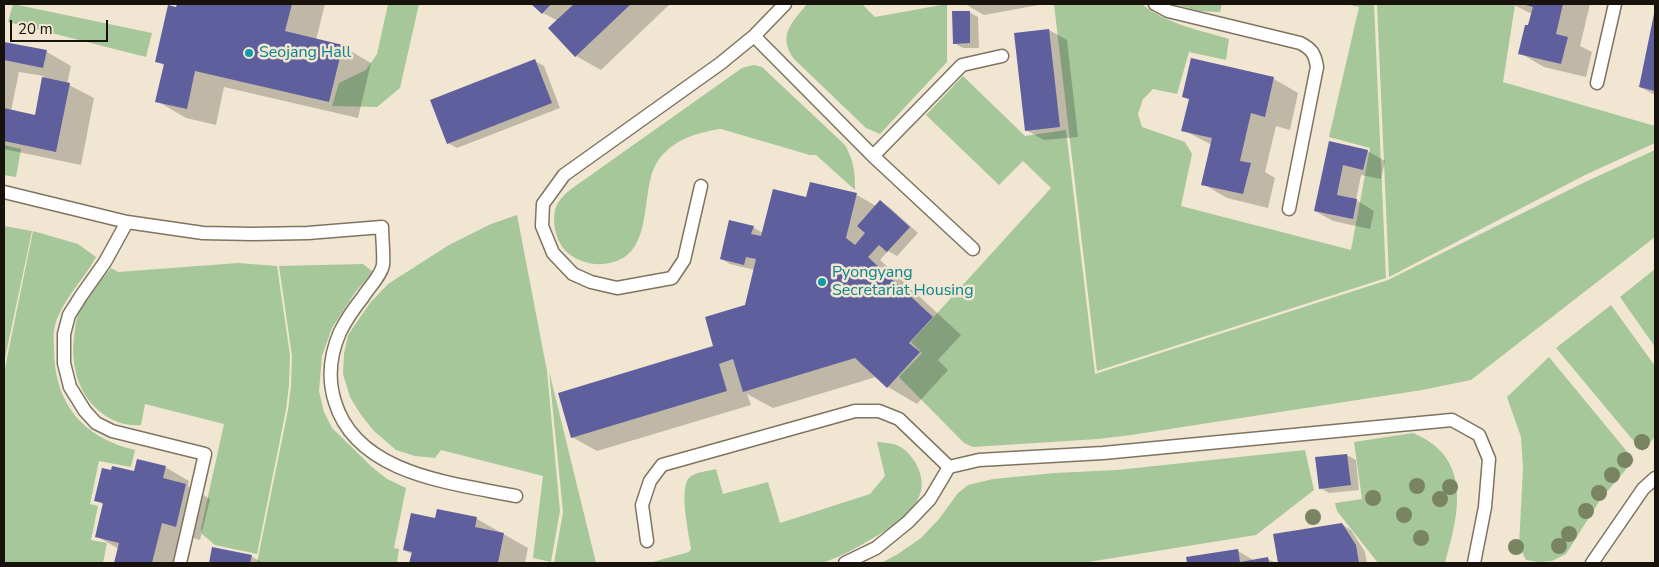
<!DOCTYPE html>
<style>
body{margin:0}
#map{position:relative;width:1659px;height:567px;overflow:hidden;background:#f1e6d1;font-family:"Nunito Sans",sans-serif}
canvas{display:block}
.frame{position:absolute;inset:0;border:5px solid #17130c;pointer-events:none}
.scale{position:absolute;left:10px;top:20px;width:98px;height:22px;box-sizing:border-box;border:2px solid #17130c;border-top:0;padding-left:6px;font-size:15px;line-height:18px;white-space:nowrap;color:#17130c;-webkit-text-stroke:4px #f1e6d1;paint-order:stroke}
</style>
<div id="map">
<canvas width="1659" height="567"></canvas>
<div class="frame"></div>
<div class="scale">20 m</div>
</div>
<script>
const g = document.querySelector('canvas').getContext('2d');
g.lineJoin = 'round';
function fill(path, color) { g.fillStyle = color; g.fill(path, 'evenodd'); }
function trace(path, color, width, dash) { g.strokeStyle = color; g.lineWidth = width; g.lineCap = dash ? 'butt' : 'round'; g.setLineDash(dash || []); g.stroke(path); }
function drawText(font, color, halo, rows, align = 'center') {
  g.font = font + ' "Nunito Sans",sans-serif'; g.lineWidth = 5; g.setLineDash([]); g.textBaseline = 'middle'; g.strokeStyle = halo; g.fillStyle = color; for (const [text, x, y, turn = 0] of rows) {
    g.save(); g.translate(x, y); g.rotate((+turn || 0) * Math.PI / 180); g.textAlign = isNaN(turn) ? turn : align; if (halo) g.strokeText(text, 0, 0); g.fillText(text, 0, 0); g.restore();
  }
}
fill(new Path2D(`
 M13,4L152,33L146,57L8,22Z
 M388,4H419L400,88L377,107L332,106L339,83L366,70L377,54Z
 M807,4H862L875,17L947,4V62L880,134L866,128L794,59C777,35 792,23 807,4Z
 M1054,4H1142C1166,24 1200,30 1229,39L1226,60L1189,52L1177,94L1153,89L1143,99L1138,114L1142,127L1185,142L1192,154L1181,206L1351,250L1370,148L1329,137L1359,7L1346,4H1374L1386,278L1097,371Z
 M1175,4H1222L1220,12L1199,11Z
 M1377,4H1507L1515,5L1503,82L1655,126V143L1585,175L1389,277Z
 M754,65L762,67L845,145C854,162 855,170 855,190L816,155H810L721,129C698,132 675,139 660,158C636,187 660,259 603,264C591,265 577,261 568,253C556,243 551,221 556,207C560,198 567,192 574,187L742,68Z
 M963,76L1025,136L1066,130L1095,374L1388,280L1585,182L1655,150V237L1471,380L1422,390L1131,435L1098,439L973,447L964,443L899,377L922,353L911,342L1051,188L1023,161L999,185L926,115Z
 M4,145L21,149L16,177L4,175Z
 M517,215L547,371L560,511L551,562L533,558L543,476L441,450L435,458L415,456L396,450L374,431L361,415L350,397L343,374L344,354L348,335L370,303L388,284L449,245L491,224Z
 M4,226L32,231L4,363Z
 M33,231L78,244L96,257C84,280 59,303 54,330C53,336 54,343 54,349C54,403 83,438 135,450L131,467L99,461L90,504L98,506L91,540L107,543L103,563H4V373Z
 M238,263L277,266L290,355L289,385L286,410L257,554L215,545L202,534L201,528L224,424L145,404L141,425C130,426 121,424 111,419C81,403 70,370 74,337C75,328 76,319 79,311C87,295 100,281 111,268L118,272Z
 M363,264L373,272L356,291L332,328L322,356L319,391L324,412L332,428L372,467L387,479L406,488L394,548L399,549L397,563H257L288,410L291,386L292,356L279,266Z
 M1655,269V347L1620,297Z
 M1611,305L1655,366V437L1642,451L1556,348Z
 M1549,357L1634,460L1600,500L1566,554L1552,561L1538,562L1526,560L1519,546L1523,468L1521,437L1507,397Z
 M549,371L596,563H554L563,512Z
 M1413,433C1473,458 1459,513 1445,563H1378L1337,511L1335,503L1362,499L1354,442Z
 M877,442C895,443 904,445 915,462C937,499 900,522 873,538C858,547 842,556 825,562C814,566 792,563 779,563C736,563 693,563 649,563L689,552L691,549C689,534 678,487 690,477C696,472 708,471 716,469L723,494L768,482L780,523L870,494L885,476Z
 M1305,450L1314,490L1256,535L1082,563H881L898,554L921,538L939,519L958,493L968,485L993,479L1055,473L1117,470Z`), '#a6c79a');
fill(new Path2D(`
 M178,4H325L316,40L342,46L371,63L358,118L224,87L216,125L186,118L157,101L165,66L157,61Z
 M533,4H670L601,70L576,56L558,21L543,13Z
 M965,4H1044L984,15Z
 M1512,4H1590L1580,46L1592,52L1586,77L1544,67L1520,53L1532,14Z
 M969,12L978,17L979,48H963L954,43Z
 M1655,16V95L1640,87Z
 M1049,30L1067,40L1078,137L1044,140L1026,130Z
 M4,43L47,52L71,66L67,84L94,98L81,165L4,149ZM19,72L44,76L36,116L11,111Z
 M1192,60L1274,79L1298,93L1290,130L1276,126L1265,172L1275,178L1268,208L1227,198L1203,184L1212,145L1183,130L1190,100L1183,96Z
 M535,61L544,66L560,108L457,148L448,143Z
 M1330,143L1367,151L1385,161L1381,179L1361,175L1356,200L1374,211L1370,229L1333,221L1315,211Z
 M857,195L876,206L880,202L889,207L918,233L897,256L888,251L880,260L961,335L938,360L948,370L917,404L888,387L876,377L773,408L747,394L751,405L597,451L572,437L713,347L746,306L755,270L730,264L721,259L753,227L763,233L807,198Z
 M1347,455L1356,460L1359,490L1329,493L1320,488Z
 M165,467L189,481L188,486L210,499L200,540L187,536L180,563H115L119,549L96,536L104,505L96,500L135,473Z
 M477,519L528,548L525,562L534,563H410L412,554L404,550L436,520Z
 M1341,524L1351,530L1365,552L1367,563H1279L1275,535Z
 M213,548L251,556L263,563H210Z
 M1238,551L1255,561L1268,559L1276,563H1188V559Z`), '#0003');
fill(new Path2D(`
 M177,4H292L285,31L343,45L329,102L195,71L187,109L155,102L164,64L155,62L168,5L176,7Z
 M531,4H551L542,14Z
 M574,4H631L575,57L548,28Z
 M1522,4H1563L1556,34L1568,37L1561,64L1518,54L1525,25H1528L1533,7Z
 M952,11H970V43L953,44Z
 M1654,14H1655V91L1639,87Z
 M1049,29L1060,127L1025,131L1014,33Z
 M4,42L47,50L43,68L4,60Z
 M1191,58L1274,77L1265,117L1251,113L1240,161L1251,163L1243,194L1201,185L1212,138L1181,131L1189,99L1182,97Z
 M535,59L552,103L447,144L430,100Z
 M42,77L70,83L56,152L4,141V108L35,115Z
 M1329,141L1368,150L1363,170L1343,165L1337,195L1357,199L1353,219L1314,211Z
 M810,182L857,193L846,238L855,245L865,233L857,226L880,200L910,227L887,252L879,245L868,257L933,317L909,343L920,352L887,388L855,358L743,392L733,359L719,364L727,391L571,438L558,393L713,346L705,317L745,305L756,259L746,257L744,265L720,259L729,220L754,226L751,234L761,236L773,189L806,197Z
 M1347,454L1351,485L1319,489L1315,457Z
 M137,459L166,466L163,478L186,484L176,527L162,523L152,563H114L119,543L95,537L103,503L94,501L102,468L111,470L112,466L134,471Z
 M437,509L477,517L475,527L504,533L498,563H409L412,552L403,550L411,513L435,518Z
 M1342,523L1356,545L1359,563H1278L1273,534Z
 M212,547L252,555L250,563H209Z
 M1238,549L1240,562L1268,557L1269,563H1187L1186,557Z`), '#5f5f9d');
const lane = new Path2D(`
 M1155,4L1168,11L1300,43C1312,49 1315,54 1317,67L1289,209
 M754,36L873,156L973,249
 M1597,83L1615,4
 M873,156L962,65L1002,56
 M701,186L684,260L672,278L617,288L591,282L573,274L553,253L542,226L543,204L564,175L721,63L754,36L785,4
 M4,192L127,222L203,233L253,234L308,233L382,227C382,239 384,253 383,265C381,276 369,287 363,297C355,307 346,320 340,332C330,355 327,377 335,402C357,475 453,483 516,496
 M127,222L105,262L81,296L69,315L64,334V363L70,387L85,411L96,423L112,431L205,454L180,563
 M647,541L642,505L650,481L662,465L855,411H879L899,419L949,467L979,460L1103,453L1452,420L1479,435L1489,459L1485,507L1474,563
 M845,563L876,548L908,522L930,499L949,467
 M1592,563L1643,489L1655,478`);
trace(lane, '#7e7461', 15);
trace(lane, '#fff', 12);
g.fillStyle = '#798462';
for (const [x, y] of [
 [1642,442],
 [1625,460],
 [1612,475],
 [1417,486],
 [1450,487],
 [1599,493],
 [1373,498],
 [1440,499],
 [1586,511],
 [1404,515],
 [1313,517],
 [1569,534],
 [1421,538],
 [1559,546],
 [1516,547]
]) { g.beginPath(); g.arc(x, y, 8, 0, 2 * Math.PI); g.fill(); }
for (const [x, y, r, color] of [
 [249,53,5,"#0f9aa8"],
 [822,282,5,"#0f9aa8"]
]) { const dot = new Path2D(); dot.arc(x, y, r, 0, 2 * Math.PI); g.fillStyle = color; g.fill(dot); trace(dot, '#f1e6d1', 2); }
drawText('16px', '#0d838f', '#f1e6d1', [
 ["Seojang Hall",259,53],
 ["Pyongyang",832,273],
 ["Secretariat Housing",832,291]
], 'left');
</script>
